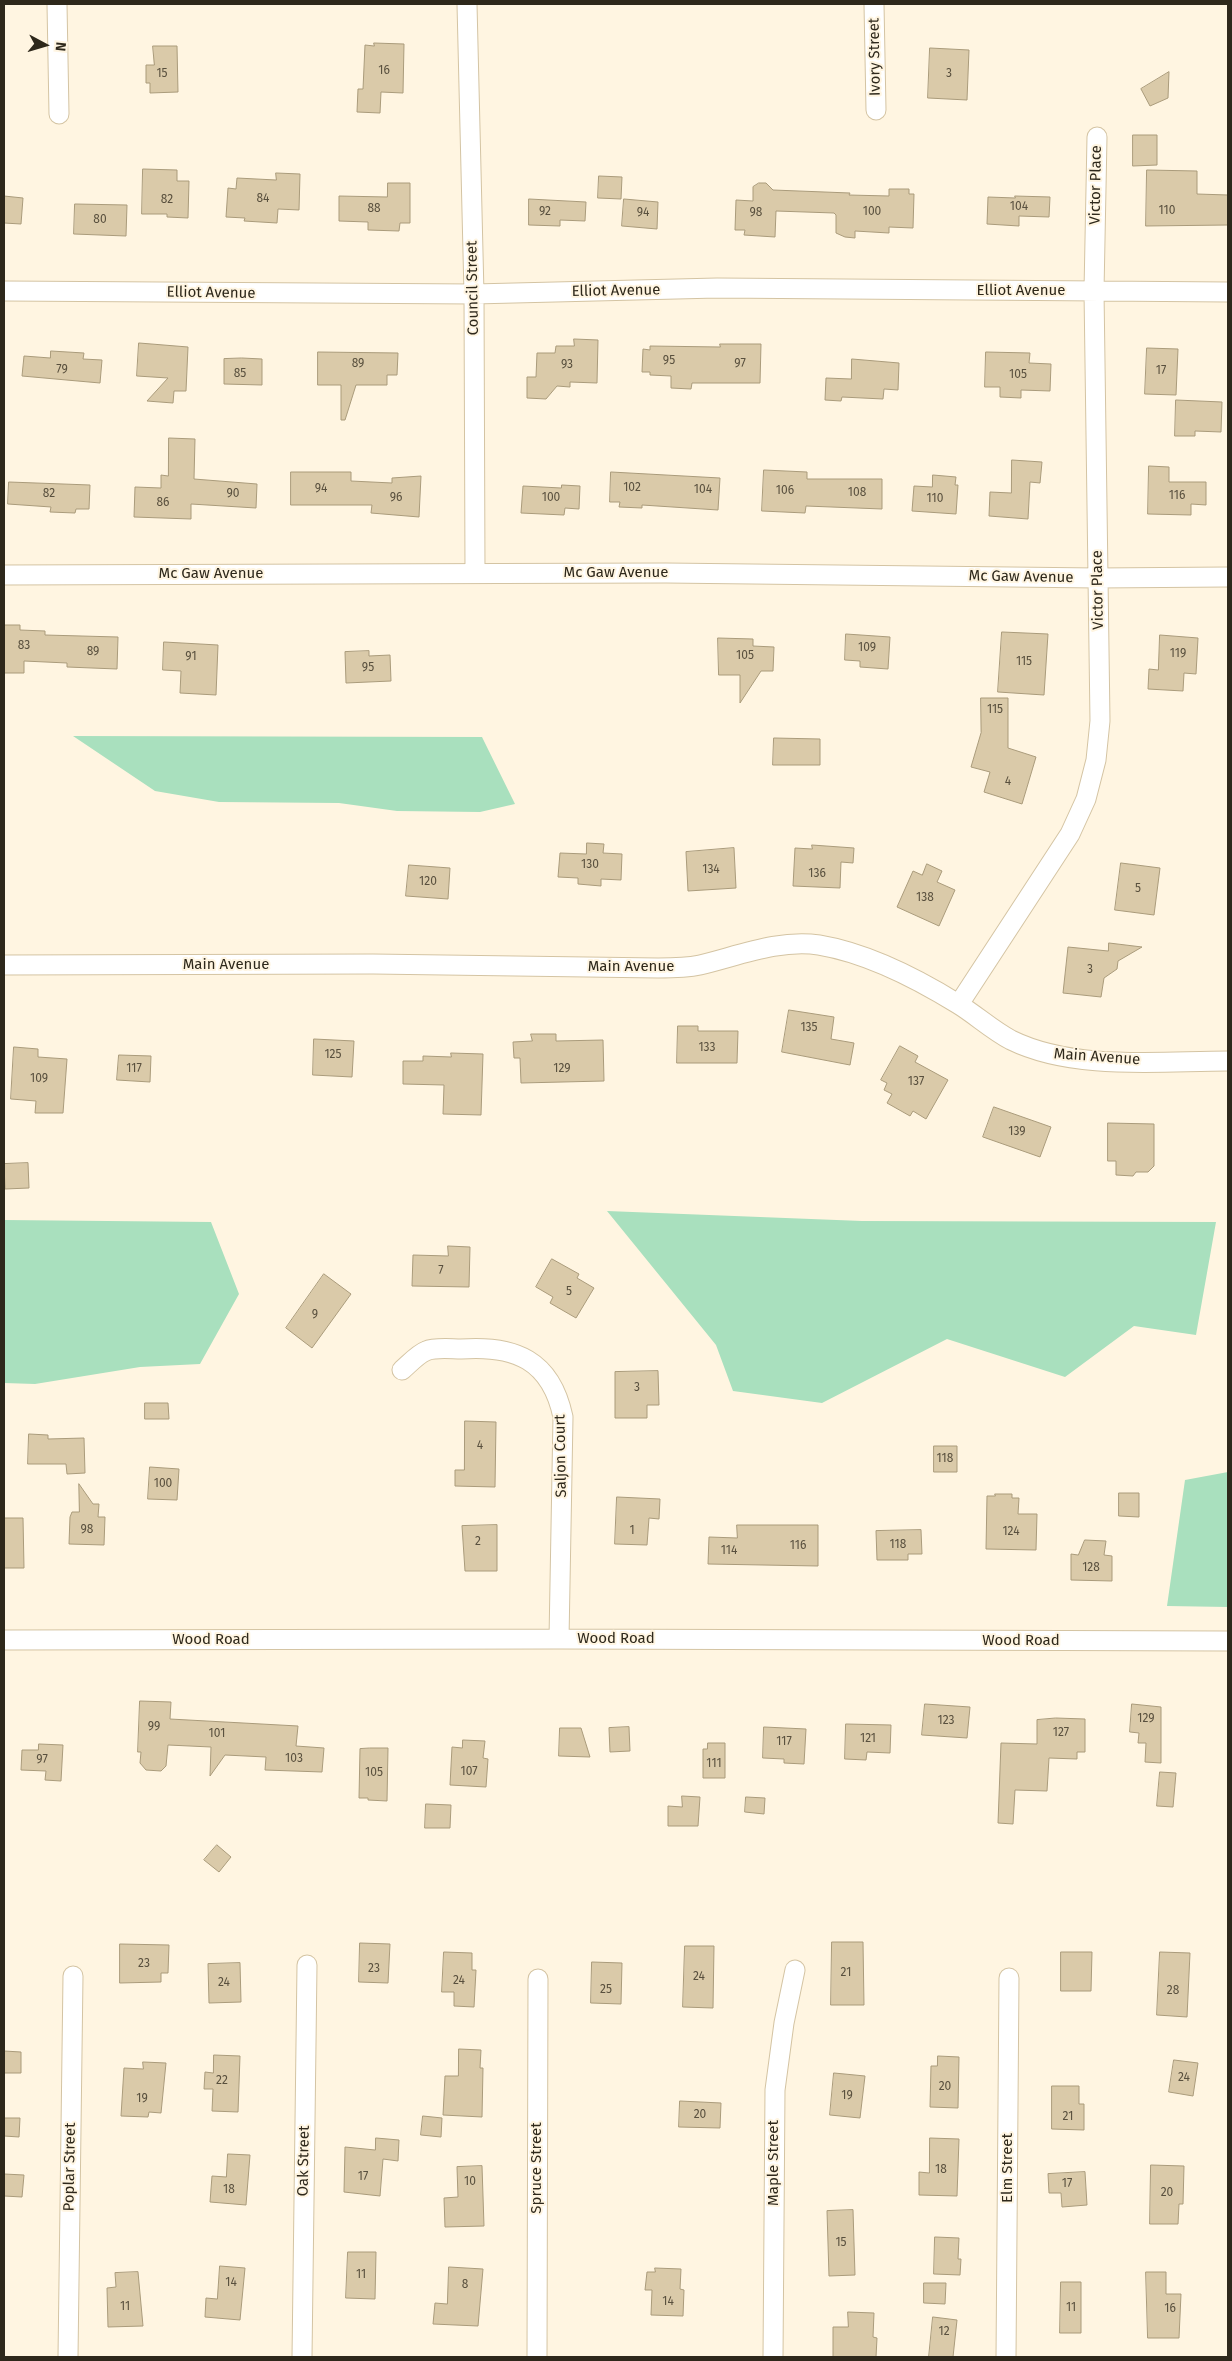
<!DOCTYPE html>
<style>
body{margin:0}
#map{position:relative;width:1232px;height:2361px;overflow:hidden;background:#fff5e1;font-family:"Fira Sans",sans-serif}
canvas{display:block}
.frame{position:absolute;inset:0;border:5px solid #2e281b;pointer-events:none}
.north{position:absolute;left:20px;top:20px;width:50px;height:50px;-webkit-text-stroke:4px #fff5e1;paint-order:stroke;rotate:96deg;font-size:14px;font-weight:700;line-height:20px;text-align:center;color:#2e281b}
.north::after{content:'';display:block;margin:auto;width:18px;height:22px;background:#2e281b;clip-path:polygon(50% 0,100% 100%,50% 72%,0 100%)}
</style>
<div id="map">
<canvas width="1232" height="2361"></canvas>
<div class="frame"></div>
<div class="north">N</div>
</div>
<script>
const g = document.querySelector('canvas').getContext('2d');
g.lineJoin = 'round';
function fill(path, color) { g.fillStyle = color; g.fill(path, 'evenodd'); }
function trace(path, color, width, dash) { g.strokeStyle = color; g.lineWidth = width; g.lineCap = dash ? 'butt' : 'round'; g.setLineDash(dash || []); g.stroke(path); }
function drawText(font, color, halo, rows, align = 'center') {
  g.font = font + ' "Fira Sans",sans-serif'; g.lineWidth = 4; g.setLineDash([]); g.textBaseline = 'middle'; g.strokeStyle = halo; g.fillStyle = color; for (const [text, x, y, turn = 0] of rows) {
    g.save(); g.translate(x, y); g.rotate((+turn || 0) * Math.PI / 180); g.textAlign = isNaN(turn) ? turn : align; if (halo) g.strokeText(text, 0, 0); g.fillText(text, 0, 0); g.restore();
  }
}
fill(new Path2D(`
 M73,736L482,737L515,804L480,812L397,811L339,803L219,802L155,791Z
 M607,1211L862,1221L1216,1222L1196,1335L1134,1326L1065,1377L947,1339L822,1403L733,1391L716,1345Z
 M4,1220L211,1222L239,1294L200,1364L140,1367L35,1384L4,1383Z
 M1228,1472V1607L1167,1606L1185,1480Z`), '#a9e0be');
const building = new Path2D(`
 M374,43L404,44L403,93L381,92L380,113L357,112L358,89H363L365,45L374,46Z
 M153,46H177L178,92L150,93V83H146V65H154Z
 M930,48L969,50L967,100L928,98Z
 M1169,72L1168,98L1150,106L1141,89Z
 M1133,135H1157V165L1133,166Z
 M143,169L177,170V181H189L188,218L167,217V214H142Z
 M1147,170L1197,171V194L1228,195V225L1146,226Z
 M276,173L300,174L299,210L278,209L277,223L244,221L245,218L226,217L228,188L236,189L237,178L276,180Z
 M599,176L622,177L621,199L598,198Z
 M388,183H410V223H400L399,231L368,230V222L339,221V196L387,197Z
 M759,183H766L773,190L850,193L849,195L889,196V189H909V194H914L913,228L889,227V233L855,231V238L845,237L836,233V215L834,213L776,211L775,237L744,235L745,230H735L736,200L753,201V187Z
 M4,196L23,198L21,224L4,223Z
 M1015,196L1050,197L1049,217L1019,216V226L987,224L988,197L1015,198Z
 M529,199L586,202L585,221L560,220V226L529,225Z
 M624,199L658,202L657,229L622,226Z
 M75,204L127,205L126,236L74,234Z
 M574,339L598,340L597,383L570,382V387L557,386L546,399L527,398V377H536L537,353H555L556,346H574Z
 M139,343L188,347L186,391H174L173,403L147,401L168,378L137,376Z
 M720,344H761L760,383H692L691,389L671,388V376L650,375V372H642L643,349L650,350V346L720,347Z
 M1147,348L1178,349L1176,395L1145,394Z
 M51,351L84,353L83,359L102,360L100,383L22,376L24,356L50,358Z
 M318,352L398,353L397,375H387V385H356L345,420H341V385H318Z
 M986,352L1030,353L1029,363L1051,364L1050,391L1021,390V398L1000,397V387H985Z
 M242,358L262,359V385L224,384V359Z
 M852,359L899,363L898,390L884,389L883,399L842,397L841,401L825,400L826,378L851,379Z
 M1176,400L1222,402L1221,432L1195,431V436H1175Z
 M169,438L195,439L194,479L257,484L256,508L191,504V519L134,517L135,487L161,488V475L168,476Z
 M1012,460L1042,462L1040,483L1030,482L1028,519L989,516L990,492L1011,493Z
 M1149,466L1169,467V482H1206V505L1191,504V515L1148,514Z
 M764,470L807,472V479H882V509L806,506L805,513L762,511Z
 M291,472H351V481L392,483V478L421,476L419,517L371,513L372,505H291Z
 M611,472L720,478L718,510L642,505V508L619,507L620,502H610Z
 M933,475L956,477L955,485H958L956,514L912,511L914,486L932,487Z
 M9,482L90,485L89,509H76L75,513L50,512L51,507L8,504Z
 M562,485L580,486L579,509L565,508L564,515L521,513L523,486L561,488Z
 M4,625H20V630L45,631V635L118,637L117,669L67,667V663L24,661V673H4Z
 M1002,632L1048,634L1044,695L998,692Z
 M846,634L890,637L888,669L860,667V661L845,660Z
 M1160,635L1198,638L1196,674L1184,673L1183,691L1148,689L1149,669L1158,670Z
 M718,638L753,639V646L774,647L773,671H761L740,703V675H719Z
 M164,642L218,645L216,695L180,693L181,671L163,670Z
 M369,651V656L390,655L391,681L346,683L345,652Z
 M981,698H1008V748L1036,757L1022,804L984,792L990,772L971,767L981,733Z
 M774,738L820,739V765H773Z
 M587,843L604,844L603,853L622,854L621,880L601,879V886L578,884V878L558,877L560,853L586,854Z
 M812,845L854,848L853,863L841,862L840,888L793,886L795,848L812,849Z
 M734,848L736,888L688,891L686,852Z
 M1121,863L1160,868L1154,915L1115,910Z
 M927,864L942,871L937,882L955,890L939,926L897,907L913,871L922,875Z
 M409,865L450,868L448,899L406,896Z
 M1109,943L1142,947L1118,961L1117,969L1104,978L1101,997L1063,993L1068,947L1108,951Z
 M789,1010L834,1017L831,1039L854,1043L850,1065L782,1052Z
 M678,1026H698V1031H738L737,1063H677Z
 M531,1034H556V1041L603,1040L604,1081L521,1083L520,1058H514L513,1042L532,1041Z
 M314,1039L354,1041L352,1077L313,1075Z
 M900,1046L918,1056L915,1062L948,1080L926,1119L913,1111L910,1116L887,1103L892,1094L884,1090L887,1083L881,1080Z
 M14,1047L38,1049V1057L67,1059L63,1113H35L36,1101L11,1099Z
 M451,1053L483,1054L481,1115L443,1114L444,1085L403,1084V1061H423V1056L451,1057Z
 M119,1055L151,1056L150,1082L117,1080Z
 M994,1107L1051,1127L1040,1157L983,1137Z
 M1108,1123L1154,1124V1166L1148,1172H1136L1133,1176L1116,1175V1161H1108Z
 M28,1163L29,1188L5,1189L4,1164Z
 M448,1246L470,1247L469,1287L412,1286L413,1255L448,1256Z
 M552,1259L579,1274L577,1278L594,1288L576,1318L550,1303L553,1297L536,1287Z
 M324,1274L351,1294L312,1348L286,1328Z
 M658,1371L659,1405H647V1418H615V1372Z
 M145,1403H168L169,1419H145Z
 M465,1421L496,1422L495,1487L455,1486V1470H464Z
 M29,1434L48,1435V1439L84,1438L85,1473L67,1474L66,1464H28Z
 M934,1446H957V1472H934Z
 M150,1467L179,1469L177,1500L148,1499Z
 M79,1484L93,1504H99L98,1517H105L104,1545L69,1544L70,1517L72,1512H79Z
 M1119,1493H1139V1517L1119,1516Z
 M995,1494H1012V1498H1019L1018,1514H1037L1036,1550L986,1549L987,1496H995Z
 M617,1497L660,1499L659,1519L649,1518L647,1545L615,1544Z
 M4,1518H23L24,1568H4Z
 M497,1525V1571H465L462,1526Z
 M737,1525H818V1566L708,1564L709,1537L737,1538Z
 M921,1530L922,1554H908V1560H877L876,1531Z
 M1085,1540L1106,1541L1104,1555L1112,1556V1581L1071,1580V1554L1078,1555Z
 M140,1701L171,1702L170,1719L298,1726L296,1746L324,1748L322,1772L265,1770L266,1757L225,1755L210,1776L211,1747L168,1745L166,1766L161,1771L146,1770L140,1763L141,1752H138Z
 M925,1704L970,1707L967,1738L922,1735Z
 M1132,1704L1161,1707V1763L1145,1762L1146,1743H1138L1139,1733L1130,1732Z
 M1056,1718L1085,1719V1752H1077V1759L1049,1758L1047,1791L1015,1790L1013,1824L998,1823L1001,1743L1037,1744V1720Z
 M846,1724L891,1725L890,1753L867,1752L866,1760L845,1759Z
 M629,1727L630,1751L610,1752L609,1728Z
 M764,1727L806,1729L804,1764L784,1763V1759L763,1758Z
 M560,1728H581L590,1757L559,1756Z
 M463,1740L485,1741L483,1758L488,1759L486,1787L450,1785L452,1747L462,1748Z
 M708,1743H725V1778H703V1749H707Z
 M39,1744L63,1745L61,1781L45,1780L46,1771L21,1770L22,1750H38Z
 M370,1748H388L387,1801L368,1800V1798H359L360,1749Z
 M1160,1772L1176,1773L1173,1807L1157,1806Z
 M682,1796L700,1797L698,1826H668V1806L682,1807Z
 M746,1797L765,1798L764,1814L745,1812Z
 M426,1804L451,1805L450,1828H425Z
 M217,1845L231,1857L219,1872L204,1860Z
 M832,1942H863L864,2005H831Z
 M360,1943L390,1944L388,1983L359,1982Z
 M120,1944L169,1945L168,1973H161V1982L120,1983Z
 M685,1946H714L713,2008L683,2007Z
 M444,1952L472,1953V1970H476L474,2007L454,2006V1992H442Z
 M1061,1952H1092L1091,1991H1061Z
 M1160,1952L1190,1953L1187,2017L1157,2015Z
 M592,1962L622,1963L621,2004L591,2003Z
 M240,1963L241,2002L209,2003L208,1964Z
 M459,2049L481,2050L480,2068H483L482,2117L443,2115L445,2076H458Z
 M4,2051L21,2052V2073H4Z
 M214,2055L240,2056L238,2112L212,2111L213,2089H204L205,2072L213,2073Z
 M938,2056L959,2057L958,2108L930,2107L931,2066H937Z
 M1174,2060L1198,2063L1193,2096L1169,2092Z
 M143,2062L166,2063L161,2113L149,2112L148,2117L121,2116L124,2068L143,2069Z
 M834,2073L865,2076L860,2118L830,2115Z
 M1052,2086H1079V2104H1084V2130L1052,2129Z
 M680,2101L721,2103L720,2128L679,2127Z
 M423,2116L442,2118L441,2137L421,2135Z
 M4,2118H20L19,2137L4,2136Z
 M376,2138L399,2140L398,2161L383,2159L380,2196L344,2192L345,2147L375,2150Z
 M930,2138L959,2139L957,2196L919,2195V2172L929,2173Z
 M228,2154L250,2155L246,2205L210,2202L212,2176L226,2177Z
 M1151,2165L1184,2166L1183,2204H1179L1178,2224H1150Z
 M482,2166L484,2226L445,2227L444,2198L458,2197L457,2167Z
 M1085,2172L1087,2205L1062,2207L1061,2193H1049L1048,2174Z
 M4,2174L24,2175L22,2197L4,2196Z
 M853,2210L855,2275L829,2276L827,2211Z
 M935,2237L959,2238L958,2259H961L960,2275L934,2274Z
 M348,2252H376L375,2299L346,2298Z
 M220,2266L245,2268L240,2320L205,2317L206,2298L217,2299Z
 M449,2267L483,2269L478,2326L433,2324L435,2303L447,2304Z
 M655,2268L681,2269L680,2289L684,2290L683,2316L651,2315L652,2290H645L647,2272H655Z
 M138,2272L143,2326L108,2327L107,2288L116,2287L115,2273Z
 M1146,2272H1166V2294H1181L1179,2338H1148Z
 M1061,2282H1081V2333H1060Z
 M924,2283H946L945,2304L924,2303Z
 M848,2312L874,2313L873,2337L877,2338L876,2357H833V2327H848Z
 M933,2317L957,2320L953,2357H929Z`);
fill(building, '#dacaa9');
trace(building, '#aa9b7b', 1);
const street = new Path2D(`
 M57,4L59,114
 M467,4L474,294L475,573
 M874,4L876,110
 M4,291L474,294L717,288L1228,292
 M4,575L666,573L1097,578L1228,577
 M4,965L373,964L658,968C672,968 686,968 700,965C738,956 779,939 819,945C867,953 916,978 958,1004C976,1015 992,1030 1011,1040C1074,1071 1160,1061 1228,1061
 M959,1004L1070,834L1086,799L1096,760L1100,721L1094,291L1097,137
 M402,1370C409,1364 418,1354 426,1351C435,1347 451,1349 461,1349C515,1345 551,1360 563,1417L559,1639
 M4,1640L559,1639L1228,1641
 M68,2357L73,1976
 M302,2357L307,1965
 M537,2357L538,1979
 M773,2357L775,2090L784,2023L795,1970
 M1006,2357L1009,1978`);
trace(street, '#d4c4a3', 21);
trace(street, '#fff', 19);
drawText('12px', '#59503e', null, [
 ["16",384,71],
 ["15",162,74],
 ["3",949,74],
 ["84",263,199],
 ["82",167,200],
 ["104",1019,207],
 ["88",374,209],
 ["110",1167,211],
 ["92",545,212],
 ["100",872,212],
 ["94",643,213],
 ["98",756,213],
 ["80",100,220],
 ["95",669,361],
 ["89",358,364],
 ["97",740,364],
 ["93",567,365],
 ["79",62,370],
 ["17",1161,371],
 ["85",240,374],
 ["105",1018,375],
 ["102",632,488],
 ["94",321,489],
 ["104",703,490],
 ["106",785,491],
 ["108",857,493],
 ["82",49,494],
 ["90",233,494],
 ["116",1177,496],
 ["96",396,498],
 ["100",551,498],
 ["110",935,499],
 ["86",163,503],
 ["83",24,646],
 ["109",867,648],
 ["89",93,652],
 ["119",1178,654],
 ["105",745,656],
 ["91",191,657],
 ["115",1024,662],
 ["95",368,668],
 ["115",995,710],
 ["4",1008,782],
 ["130",590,865],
 ["134",711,870],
 ["136",817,874],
 ["120",428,882],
 ["5",1138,889],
 ["138",925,898],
 ["3",1090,970],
 ["135",809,1028],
 ["133",707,1048],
 ["125",333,1055],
 ["117",134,1069],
 ["129",562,1069],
 ["109",39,1079],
 ["137",916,1082],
 ["139",1017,1132],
 ["7",441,1271],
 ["5",569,1292],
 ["9",315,1315],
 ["3",637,1388],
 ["4",480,1446],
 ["118",945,1459],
 ["100",163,1484],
 ["98",87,1530],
 ["1",632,1531],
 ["124",1011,1532],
 ["2",478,1542],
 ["118",898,1545],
 ["116",798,1546],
 ["114",729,1551],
 ["128",1091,1568],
 ["129",1146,1719],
 ["123",946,1721],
 ["99",154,1727],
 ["127",1061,1733],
 ["101",217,1734],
 ["121",868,1739],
 ["117",784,1742],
 ["103",294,1759],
 ["97",42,1760],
 ["111",714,1764],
 ["107",469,1772],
 ["105",374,1773],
 ["23",144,1964],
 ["23",374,1969],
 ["21",846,1973],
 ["24",699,1977],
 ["24",459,1981],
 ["24",224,1983],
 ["25",606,1990],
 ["28",1173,1991],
 ["24",1184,2078],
 ["22",222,2081],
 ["20",945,2087],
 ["19",847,2096],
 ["19",142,2099],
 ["20",700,2115],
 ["21",1068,2117],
 ["18",941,2170],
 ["17",363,2177],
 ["10",470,2182],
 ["17",1067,2184],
 ["18",229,2190],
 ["20",1167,2193],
 ["15",841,2243],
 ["11",361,2275],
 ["14",231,2283],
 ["8",465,2285],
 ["14",668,2302],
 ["11",125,2307],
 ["11",1071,2308],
 ["16",1170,2309],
 ["12",944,2332]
]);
drawText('15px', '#2e281b', '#fff5e1', [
 ["Ivory Street",875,57,-91],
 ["Victor Place",1096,185,-89],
 ["Council Street",473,288,-91],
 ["Elliot Avenue",616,291,-1],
 ["Elliot Avenue",1021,291],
 ["Elliot Avenue",211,293,1],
 ["Mc Gaw Avenue",616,573],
 ["Mc Gaw Avenue",211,574],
 ["Mc Gaw Avenue",1021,577,1],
 ["Victor Place",1098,590,-91],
 ["Main Avenue",226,965],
 ["Main Avenue",631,967],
 ["Main Avenue",1097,1057,4],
 ["Saljon Court",561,1456,-91],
 ["Wood Road",616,1639],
 ["Wood Road",211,1640],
 ["Wood Road",1021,1641],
 ["Oak Street",304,2161,-89],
 ["Maple Street",774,2163,-90],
 ["Poplar Street",70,2167,-89],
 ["Spruce Street",537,2168,-90],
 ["Elm Street",1008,2168,-90]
]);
</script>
